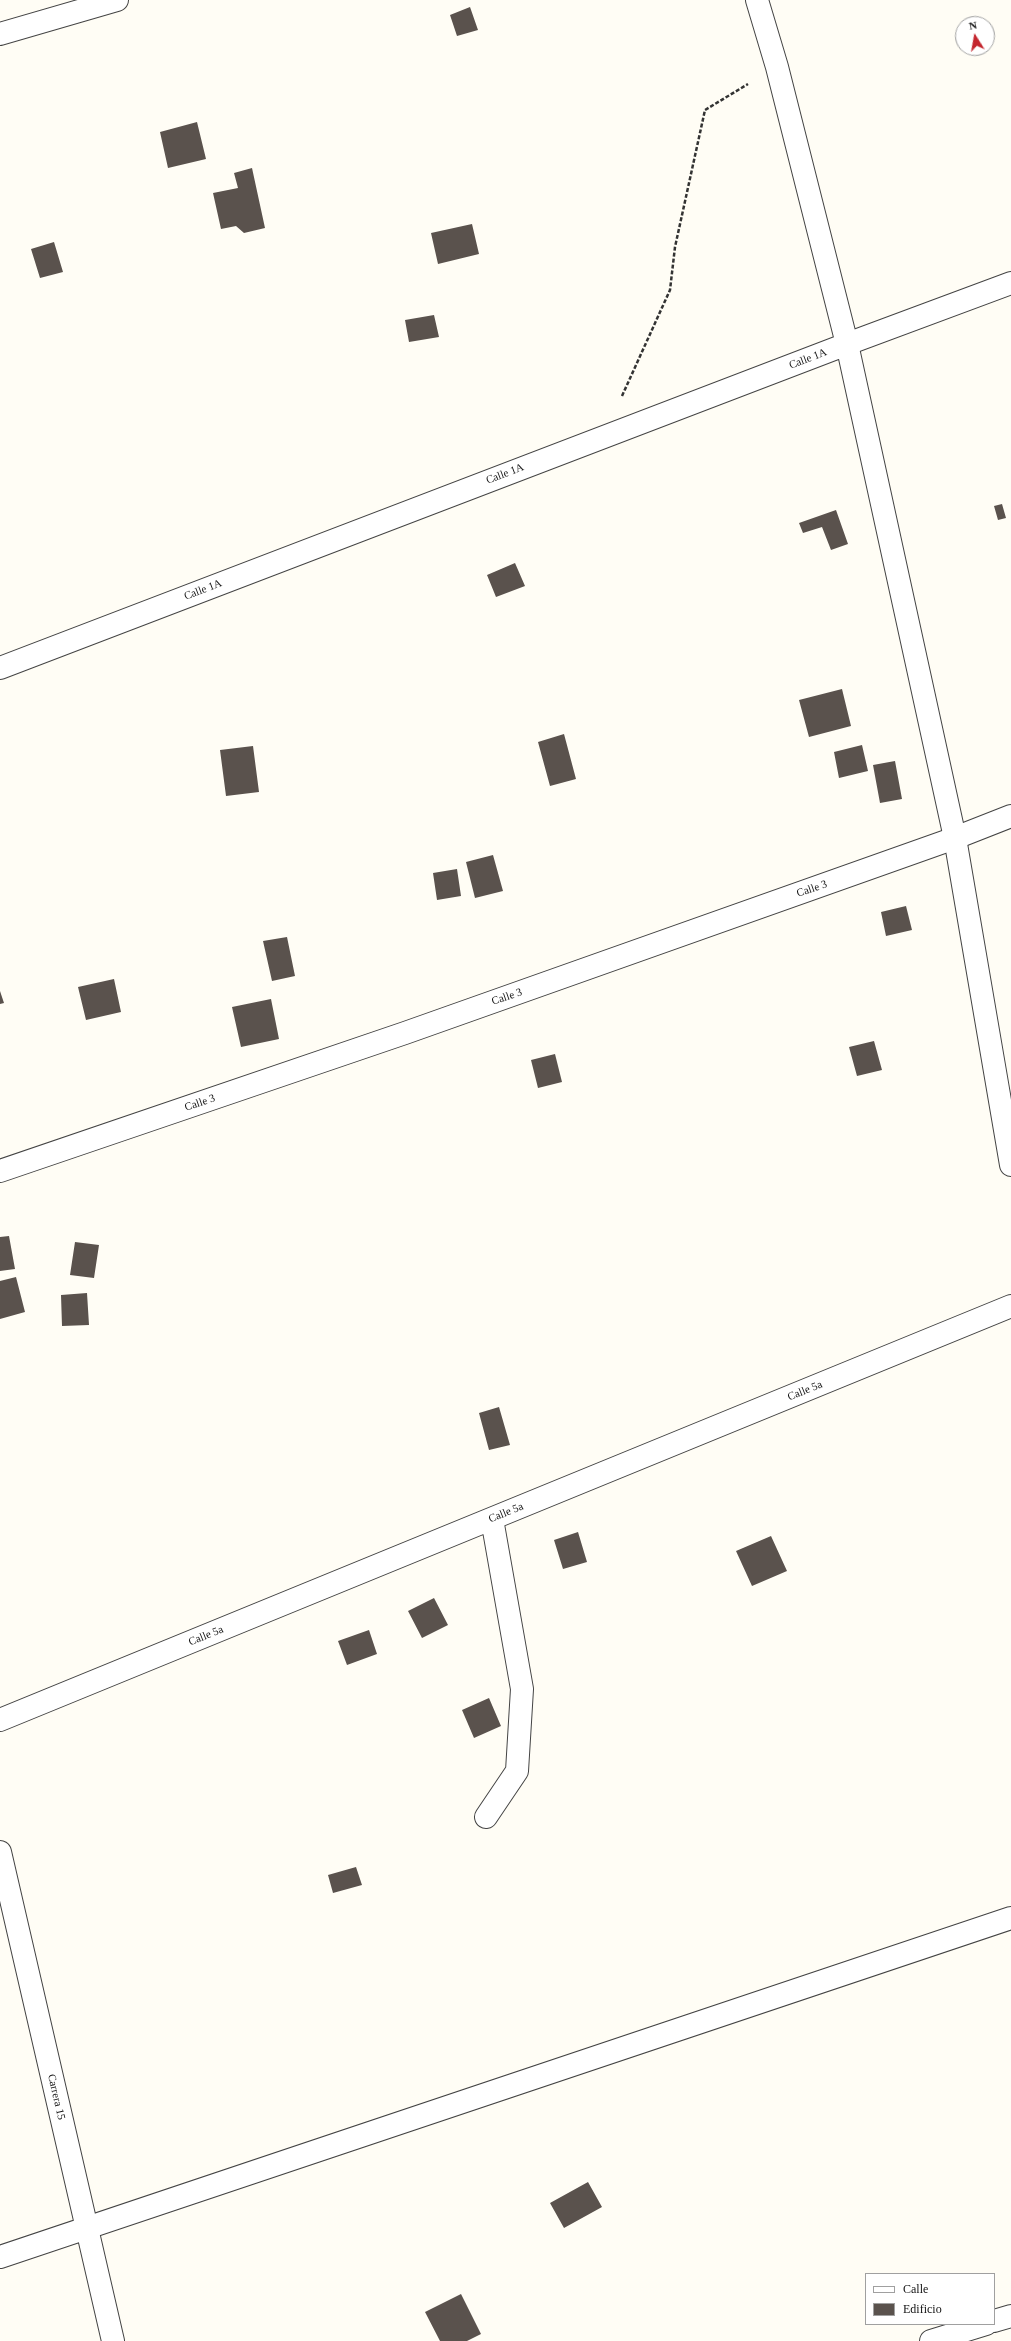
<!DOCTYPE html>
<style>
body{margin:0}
#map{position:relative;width:1011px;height:2341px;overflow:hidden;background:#fffdf5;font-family:"Times New Roman",serif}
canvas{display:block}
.legend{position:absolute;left:865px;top:2273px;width:130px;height:52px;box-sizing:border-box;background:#fff;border:1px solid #a0a0a0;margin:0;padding:5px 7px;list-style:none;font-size:12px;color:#111}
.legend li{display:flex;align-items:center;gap:8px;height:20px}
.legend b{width:20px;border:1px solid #a0a0a0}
.north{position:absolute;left:955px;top:16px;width:40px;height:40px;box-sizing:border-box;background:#fff;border:1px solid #a0a0a0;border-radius:50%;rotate:349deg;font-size:11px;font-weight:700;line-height:16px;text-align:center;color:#111}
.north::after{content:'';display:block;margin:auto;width:14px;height:18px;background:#c4262e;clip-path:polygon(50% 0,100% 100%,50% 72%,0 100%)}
</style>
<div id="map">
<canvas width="1011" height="2341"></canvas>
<ul class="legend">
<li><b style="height:5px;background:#fff"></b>Calle</li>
<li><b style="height:11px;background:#5a524d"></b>Edificio</li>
</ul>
<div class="north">N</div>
</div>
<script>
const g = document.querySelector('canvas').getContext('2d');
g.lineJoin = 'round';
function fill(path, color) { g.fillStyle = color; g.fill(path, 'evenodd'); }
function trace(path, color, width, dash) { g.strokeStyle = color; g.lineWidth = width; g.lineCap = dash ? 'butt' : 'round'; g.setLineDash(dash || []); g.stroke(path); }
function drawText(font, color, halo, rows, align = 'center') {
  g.font = font + ' "Times New Roman",serif'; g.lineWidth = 4; g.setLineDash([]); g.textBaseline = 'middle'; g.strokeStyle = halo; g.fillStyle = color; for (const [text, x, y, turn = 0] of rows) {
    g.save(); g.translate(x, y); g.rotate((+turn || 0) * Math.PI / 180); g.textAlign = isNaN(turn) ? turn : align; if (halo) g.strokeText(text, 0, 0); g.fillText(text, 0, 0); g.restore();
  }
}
fill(new Path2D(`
 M470,7L478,30L457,36L450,15Z
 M197,122L206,159L168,168L160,132Z
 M252,168L265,228L244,233L236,226L221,229L213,193L238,188L234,173Z
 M472,224L479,254L438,264L431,233Z
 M54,242L63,272L40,278L31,249Z
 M434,315L439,337L409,342L405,320Z
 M1002,504L1006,518L998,520L994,506Z
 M836,510L848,544L831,550L822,527L803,533L799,523Z
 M515,563L525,586L496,597L487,575Z
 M842,689L851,726L809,737L799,700Z
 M564,734L576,779L550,786L538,742Z
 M862,745L868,771L839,778L834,752Z
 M253,746L259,792L226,796L220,750Z
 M895,761L902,799L880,803L873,765Z
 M493,855L503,891L475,898L466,862Z
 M457,869L461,896L437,900L433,873Z
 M906,906L912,930L886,936L881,912Z
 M287,937L295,976L272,981L263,941Z
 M114,979L121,1012L86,1020L78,987Z
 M0,991L4,1003L0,1004Z
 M271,999L279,1039L241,1047L232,1007Z
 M874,1041L882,1070L857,1076L849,1047Z
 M555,1054L562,1082L538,1088L531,1060Z
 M9,1236L15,1269L0,1271V1237Z
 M75,1242L99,1245L94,1278L70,1275Z
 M16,1277L25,1312L0,1319V1281Z
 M87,1293L89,1325L62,1326L61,1295Z
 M499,1407L510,1445L489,1450L479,1413Z
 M578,1532L587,1562L563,1569L554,1540Z
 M771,1536L787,1571L752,1586L736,1551Z
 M434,1598L448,1625L422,1638L408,1611Z
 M369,1630L377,1654L347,1665L338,1641Z
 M489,1698L501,1726L474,1738L462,1710Z
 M356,1867L362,1885L333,1893L328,1875Z
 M588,2182L602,2207L564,2228L550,2203Z
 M461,2294L481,2334L467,2341H440L425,2312Z`), '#5a524d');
const minor = new Path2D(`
 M757,0L777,67L847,344L1011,283
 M0,34L117,0
 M0,1171L405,1033L955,838L1011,816
 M0,1720L1011,1306
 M486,1817L517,1771L522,1689L492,1519
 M0,1852L113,2341
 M0,2257L1011,1918
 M994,2321L1011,2316
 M931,2341L986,2324`);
const tertiary = new Path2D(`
 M0,668L847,344L955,838L1011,1165`);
trace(minor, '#444', 24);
trace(tertiary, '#444', 24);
trace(new Path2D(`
 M622,396L670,290L675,247L705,110L748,84`), '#333', 2.5, [4, 2]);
trace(minor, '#fff', 22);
trace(tertiary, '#fff', 22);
drawText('11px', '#111', '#fff', [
 ["Calle 1A",808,359,-21],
 ["Calle 1A",505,474,-21],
 ["Calle 1A",203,590,-21],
 ["Calle 3",812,889,-19],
 ["Calle 3",507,997,-19],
 ["Calle 3",200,1103,-19],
 ["Calle 5a",805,1391,-22],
 ["Calle 5a",506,1513,-22],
 ["Calle 5a",206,1636,-22],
 ["Carrera 15",56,2097,77]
]);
</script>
